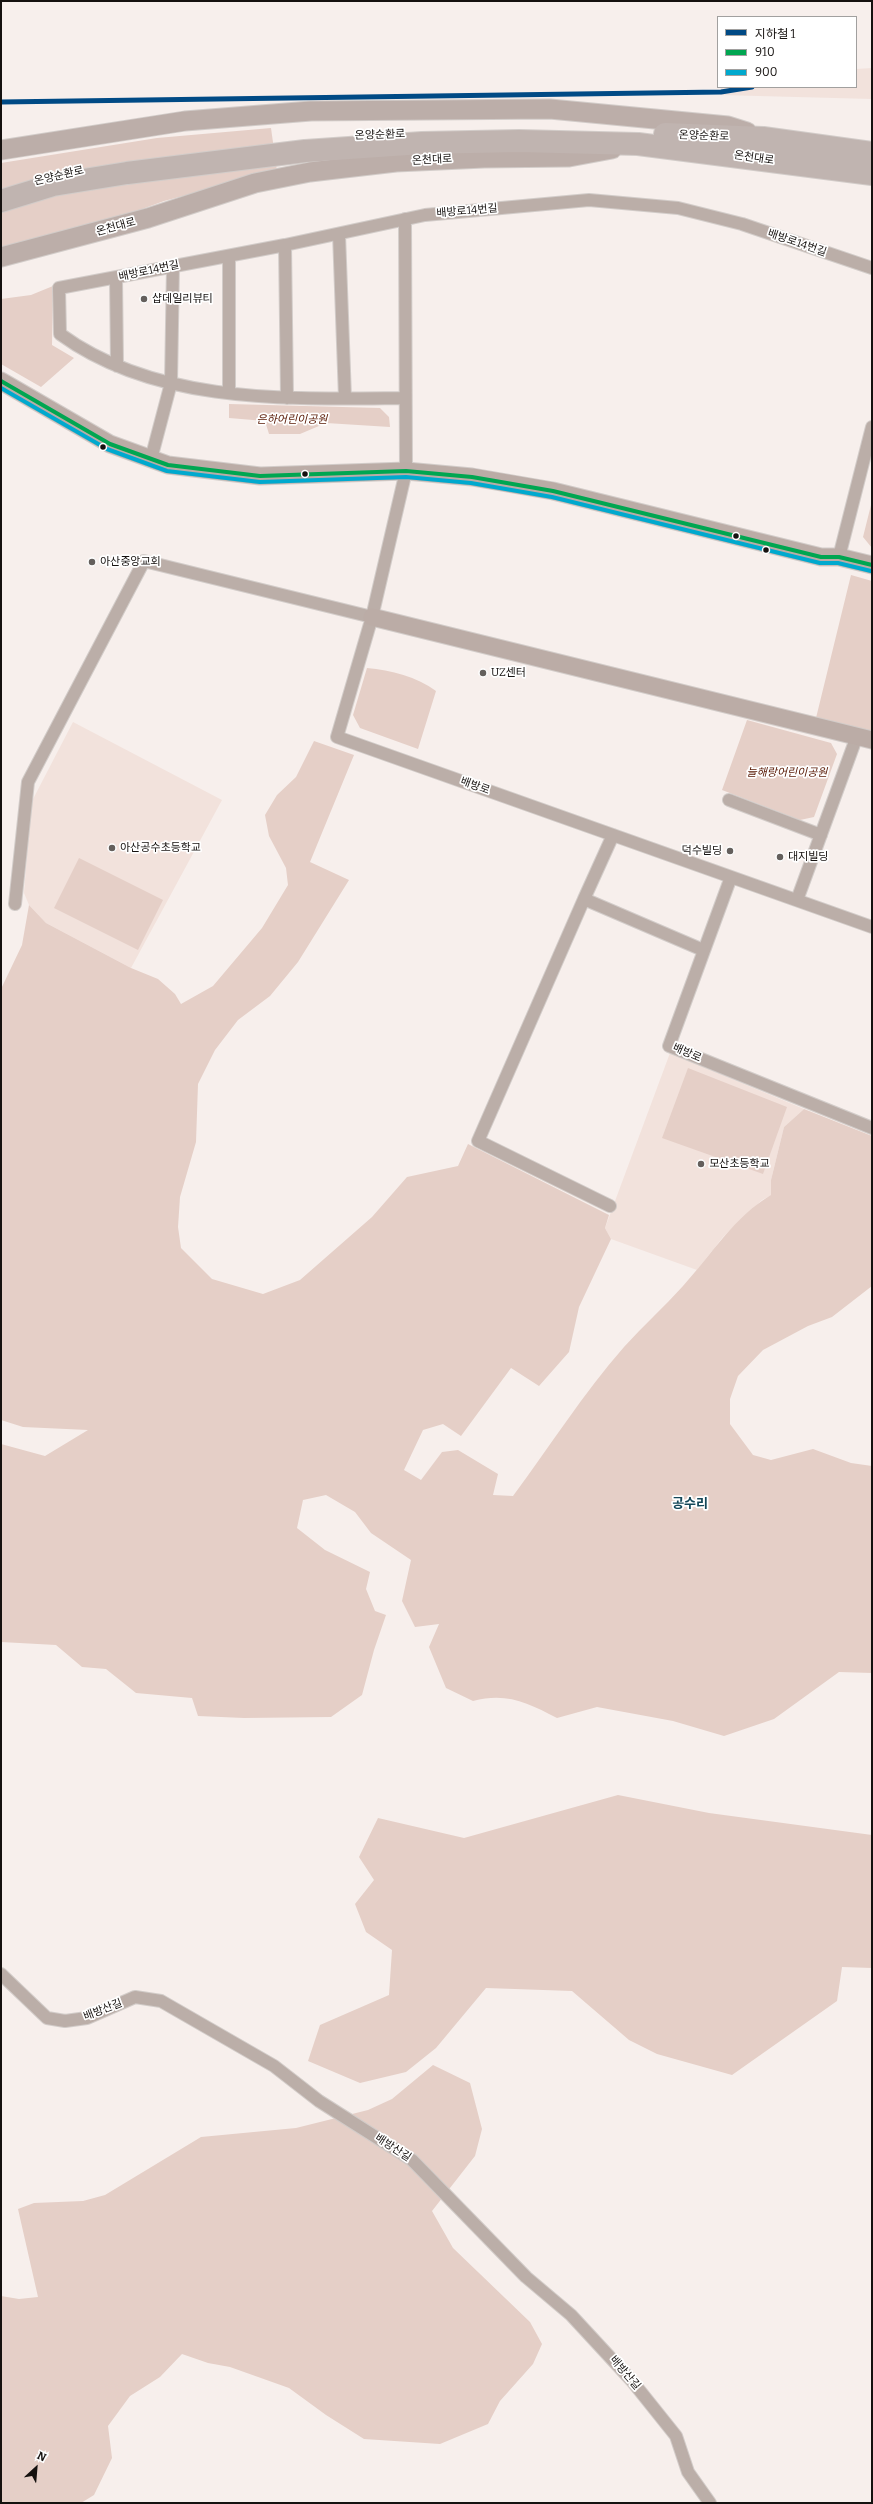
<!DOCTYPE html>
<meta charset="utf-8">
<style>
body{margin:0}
#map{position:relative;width:873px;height:2504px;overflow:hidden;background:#f7efec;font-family:Bitter,"Noto Sans KR",serif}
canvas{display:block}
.frame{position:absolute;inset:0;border:2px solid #15110f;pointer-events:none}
.legend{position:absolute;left:717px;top:16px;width:140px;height:72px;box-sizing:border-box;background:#fff;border:1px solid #a1a09f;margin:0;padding:5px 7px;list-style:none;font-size:12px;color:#15110f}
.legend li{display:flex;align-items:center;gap:8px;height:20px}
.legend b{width:20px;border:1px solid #a1a09f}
.north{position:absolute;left:16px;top:2448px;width:40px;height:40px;-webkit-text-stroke:3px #fff;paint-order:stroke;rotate:26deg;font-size:11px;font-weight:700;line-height:16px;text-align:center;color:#15110f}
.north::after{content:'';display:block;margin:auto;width:14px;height:18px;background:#15110f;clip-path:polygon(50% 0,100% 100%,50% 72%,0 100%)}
</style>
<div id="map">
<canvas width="873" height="2504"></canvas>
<div class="frame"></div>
<ul class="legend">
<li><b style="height:5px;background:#004a85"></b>지하철 1</li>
<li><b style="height:5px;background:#00a651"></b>910</li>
<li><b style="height:5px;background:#00a9ce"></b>900</li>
</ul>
<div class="north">N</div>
</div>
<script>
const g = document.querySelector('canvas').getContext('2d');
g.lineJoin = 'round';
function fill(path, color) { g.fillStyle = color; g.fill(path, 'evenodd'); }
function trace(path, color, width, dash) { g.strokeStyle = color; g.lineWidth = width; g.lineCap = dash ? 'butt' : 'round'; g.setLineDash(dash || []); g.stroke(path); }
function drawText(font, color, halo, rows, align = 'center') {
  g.font = font + ' Bitter,"Noto Sans KR",serif'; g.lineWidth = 3.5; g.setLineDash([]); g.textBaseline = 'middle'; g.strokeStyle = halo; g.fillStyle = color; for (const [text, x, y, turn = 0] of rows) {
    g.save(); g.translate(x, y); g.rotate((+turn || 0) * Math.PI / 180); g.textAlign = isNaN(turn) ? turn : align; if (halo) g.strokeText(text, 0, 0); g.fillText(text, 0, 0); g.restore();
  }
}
fill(new Path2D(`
 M872,68V99L720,95L721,87H856V69Z
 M73,722L222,800L131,968L46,923L29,905L24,893L31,803Z
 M670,1053L804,1109L784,1127L771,1180L772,1195L762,1200L723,1237L697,1270L611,1239L605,1228Z`), '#f2e2dc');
fill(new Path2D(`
 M271,128L277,171L164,201L112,220L1,248V163L157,138Z
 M53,286L52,345L74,358L41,387L1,364V299L31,295Z
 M229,404L380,408L389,417L390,427L326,423L300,434H269L265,421L229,418Z
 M872,501V548L863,537Z
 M851,575L872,581V732L816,718Z
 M367,668C391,670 417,677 436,691L418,749L360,728L353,715Z
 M747,720L831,743L837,754L814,817L800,820L722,790Z
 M314,741L354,755L310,862L349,880L298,962L270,996L238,1020L215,1050L198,1084L196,1142L180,1197L178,1227L181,1248L212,1279L263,1294L300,1280L372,1217L407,1177L458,1166L468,1144L609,1215L605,1228L611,1239L579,1307L569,1352L539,1386L511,1368L461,1436L443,1424L423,1430L404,1470L421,1480L442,1452L458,1450L498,1474L493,1495L513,1496C550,1446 583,1394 624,1347C643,1326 664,1307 683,1286C711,1255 735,1216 771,1195V1180L784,1127L804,1109L872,1136V1286L832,1317L808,1326L763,1350L738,1376L730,1399V1424L753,1455L771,1460L813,1449L851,1463L872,1466V1673L839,1672L774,1719L724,1736L673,1721L597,1707L557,1718C528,1703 507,1692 473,1701L446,1688L429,1647L439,1624L415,1627L402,1601L411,1560L371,1533L355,1512L326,1495L303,1500L297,1528L325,1550L370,1572L366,1589L375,1611L386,1615L374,1650L362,1695L331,1717L244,1718L198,1716L192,1698L136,1693L106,1669L82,1667L56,1645L1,1642V1444L45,1456L88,1430L23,1427L1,1420V989L22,945L29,905L46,923L131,968L158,979L175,994L181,1004L213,986L262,928L288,885L286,868L269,836L265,815L277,795L296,777Z
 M79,858L163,900L138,950L54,908Z
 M688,1068L787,1107L763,1174L662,1138Z
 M618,1795L709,1813L872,1835V1968L842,1967L837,2001L732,2075L657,2054L629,2040L572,1991L486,1988L436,2048L406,2072L360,2083L308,2061L320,2025L389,1995L392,1950L366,1932L355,1904L374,1880L359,1857L378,1818L464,1838Z
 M433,2065L470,2083L482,2129L475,2156L432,2211L453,2248L530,2322L542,2344L533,2364L500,2401L488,2424L440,2444L364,2439L326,2415L289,2388L230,2367L208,2363L182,2354L160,2377L130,2396L108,2426L112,2458L94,2495L81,2503H1V2296L19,2299L38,2297L18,2209L34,2203L83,2201L105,2195L201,2137L296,2128L368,2110L392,2099Z`), '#e5cfc7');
const street = new Path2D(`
 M405,219L406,471L372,617L337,737L872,927
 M339,234L345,398
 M285,245L287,398
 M116,278L117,366
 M229,392V256
 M405,398C291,399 157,405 60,334L59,288L285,245L425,215L589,200L678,208L742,224L872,268
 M151,459L171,383L173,266
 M839,557L872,427
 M729,800L821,835
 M731,877L669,1046L872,1128
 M584,899L613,835
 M797,900L857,736
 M15,904L28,782L144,561L372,617
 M610,1206L478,1141L584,899L703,950
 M1,1974L47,2018L65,2021L87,2018L135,1997L161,2001L274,2066L319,2101L412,2160L526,2277L571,2315L632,2381L676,2436L688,2472L710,2503`);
const secondary = new Path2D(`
 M1,381L110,444L168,465L260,476L406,471L472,477L553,491L821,557H839L872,565
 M372,617L872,740`);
const primary = new Path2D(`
 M1,150L185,121L311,111L550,109L728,126L747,132
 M1,257L148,218L255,183L310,172L396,162L484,158L569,157L612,149`);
const highway = new Path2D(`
 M665,134L763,138L872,153
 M1,201L53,185L127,173L305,151L422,143L519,141L638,144L872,174`);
trace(street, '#d2ccc9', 14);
trace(secondary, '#d2ccc9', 19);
trace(primary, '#d2ccc9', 21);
trace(highway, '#d2ccc9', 24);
trace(street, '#bbaea8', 12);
trace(secondary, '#bbaca6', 17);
trace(primary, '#bcaea9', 19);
trace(highway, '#c0b4b0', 22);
trace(new Path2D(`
 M1,381L110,444L168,465L260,476L406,471L472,477L553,491L821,557H839L872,565`), '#00a651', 4);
trace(new Path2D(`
 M1,388L107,449L167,471L260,482L406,477L471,483L552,497L820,563H838L871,571`), '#00a9ce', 4);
trace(new Path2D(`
 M1,102L721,92L752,87`), '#004a85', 5);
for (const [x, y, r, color] of [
 [144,299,4,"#645f5c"],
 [103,447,3.5,"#15110f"],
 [305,474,3.5,"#15110f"],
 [736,536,3.5,"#15110f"],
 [766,550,3.5,"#15110f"],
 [92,562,4,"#645f5c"],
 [483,673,4,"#645f5c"],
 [112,848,4,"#645f5c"],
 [730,851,4,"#645f5c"],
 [780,857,4,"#645f5c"],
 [701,1164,4,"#645f5c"]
]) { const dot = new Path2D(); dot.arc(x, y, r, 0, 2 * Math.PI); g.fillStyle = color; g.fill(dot); trace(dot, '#fff', 1.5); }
drawText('11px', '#15110f', '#fff', [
 ["온양순환로",380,135,-2],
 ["온양순환로",704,136,2],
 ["온천대로",754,158,8],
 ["온천대로",432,160,-3],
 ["온양순환로",59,176,-13],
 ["배방로14번길",467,211,-5],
 ["온천대로",116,227,-15],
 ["배방로14번길",797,243,19],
 ["배방로14번길",149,271,-12],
 ["배방로",475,786,20],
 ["배방로",687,1053,24],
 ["배방산길",103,2010,-21],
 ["배방산길",393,2148,33],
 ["배방산길",625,2373,49]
]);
drawText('11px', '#15110f', '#fff', [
 ["샵데일리뷰티",152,299],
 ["아산중앙교회",100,562],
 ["UZ센터",491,673],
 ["아산공수초등학교",120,848],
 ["덕수빌딩",722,851,"right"],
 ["대지빌딩",788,857],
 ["모산초등학교",709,1164]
], 'left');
drawText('italic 11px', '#561600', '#fff', [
 ["은하어린이공원",292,420],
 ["늘해랑어린이공원",787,773]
]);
drawText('bold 13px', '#144758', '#fff', [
 ["공수리",690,1504]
]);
</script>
